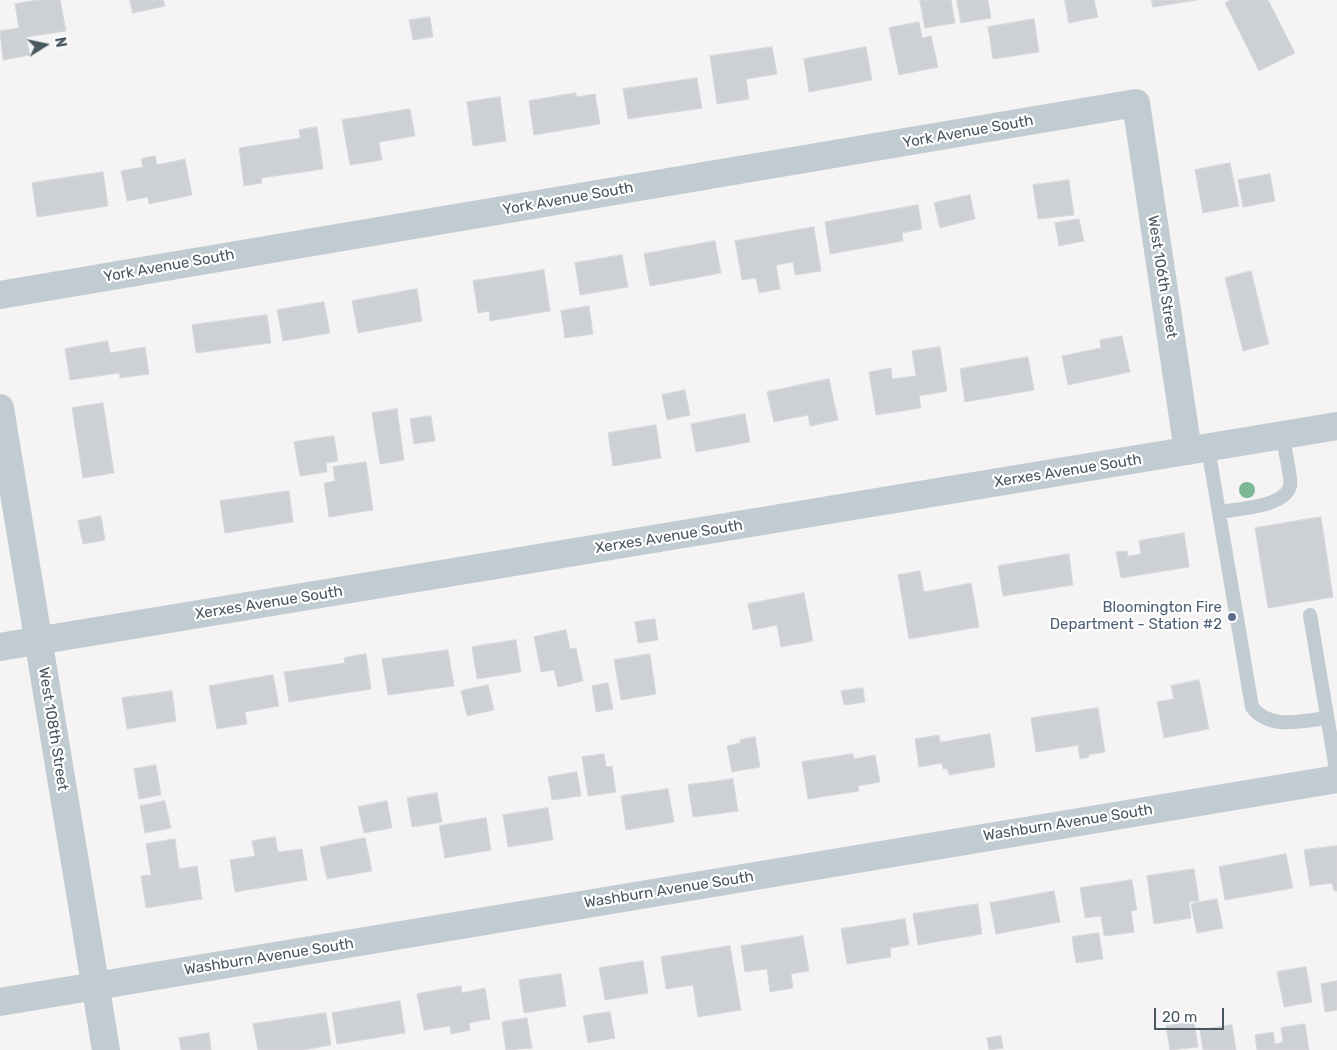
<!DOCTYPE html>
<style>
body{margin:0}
#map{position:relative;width:1337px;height:1050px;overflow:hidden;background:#f5f3f3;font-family:Rubik,sans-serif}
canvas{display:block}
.north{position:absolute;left:20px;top:20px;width:50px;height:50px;-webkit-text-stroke:4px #fff;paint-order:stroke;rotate:80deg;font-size:14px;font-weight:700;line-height:20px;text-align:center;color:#495761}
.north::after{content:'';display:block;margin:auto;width:18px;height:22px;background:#495761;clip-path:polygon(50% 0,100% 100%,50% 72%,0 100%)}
.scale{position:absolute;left:1154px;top:1008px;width:70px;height:22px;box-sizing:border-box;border:2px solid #495761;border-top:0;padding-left:6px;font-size:15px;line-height:18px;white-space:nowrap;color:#495761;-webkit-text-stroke:4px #fff;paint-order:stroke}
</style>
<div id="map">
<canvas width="1337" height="1050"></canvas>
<div class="north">N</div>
<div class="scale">20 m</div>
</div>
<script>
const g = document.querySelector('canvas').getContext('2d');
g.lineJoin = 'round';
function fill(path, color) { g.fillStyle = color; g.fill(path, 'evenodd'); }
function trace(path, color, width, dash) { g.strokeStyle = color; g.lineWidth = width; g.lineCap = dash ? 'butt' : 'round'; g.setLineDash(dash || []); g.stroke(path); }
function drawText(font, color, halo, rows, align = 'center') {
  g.font = font + ' Rubik,sans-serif'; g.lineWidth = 4.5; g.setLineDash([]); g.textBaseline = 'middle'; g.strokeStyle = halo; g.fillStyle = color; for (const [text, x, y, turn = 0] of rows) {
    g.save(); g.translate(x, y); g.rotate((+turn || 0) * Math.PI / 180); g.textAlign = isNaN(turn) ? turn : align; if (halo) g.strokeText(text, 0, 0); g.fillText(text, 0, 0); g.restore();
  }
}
const building = new Path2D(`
 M39,0H60L66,31L26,37L30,55L3,60L0,31L19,28L15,4Z
 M130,0H163L165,6L133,13Z
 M920,0H951L955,23L925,28Z
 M957,0H988L991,18L961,23Z
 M1065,0H1094L1098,17L1069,23Z
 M1152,0H1197L1153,7Z
 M1231,0H1268L1295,53L1259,71L1225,3Z
 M430,17L433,37L413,40L409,20Z
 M1034,19L1039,52L993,59L988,27Z
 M919,22L922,38L931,36L938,67L899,75L889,28Z
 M772,47L777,74L746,79L749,99L717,104L710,56Z
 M866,47L872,80L809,92L804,59Z
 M697,78L702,108L628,119L623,89Z
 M576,93V97L595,94L600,124L534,135L529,101Z
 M500,97L506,141L473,146L467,102Z
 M410,109L415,136L379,142L382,160L350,165L342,120Z
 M317,127L323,169L261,178L262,183L244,186L239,148L300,138L299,130Z
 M155,156L157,165L185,159L192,195L149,204L148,197L127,201L121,171L143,167L141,159Z
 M1230,163L1239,206L1203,213L1195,170Z
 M103,172L108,206L37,217L32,183Z
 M1270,174L1275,201L1243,207L1238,180Z
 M1069,180L1074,215L1038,219L1033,185Z
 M970,195L975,219L940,228L934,203Z
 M918,205L922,229L902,233L903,241L830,254L825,222Z
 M1079,219L1084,241L1059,246L1055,223Z
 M814,227L821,271L795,275L793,262L776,265L780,289L759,293L756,278L742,280L735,241Z
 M715,241L721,273L650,286L644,254Z
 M622,255L628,287L580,295L575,263Z
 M544,270L550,311L490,321L489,311L478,313L473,281Z
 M1251,271L1269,344L1243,351L1225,278Z
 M417,289L422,321L358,333L352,301Z
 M324,302L330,333L283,341L277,310Z
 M589,306L593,334L565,338L561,311Z
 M267,315L271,343L196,353L192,325Z
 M1122,336L1130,372L1068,385L1062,356L1101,348L1100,340Z
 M108,341L110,353L145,347L149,374L120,378L119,373L70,380L65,349Z
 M940,347L947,391L919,396L921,408L876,415L869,372L891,368L892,379L916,376L912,351Z
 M1028,357L1034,390L965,402L960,369Z
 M829,379L838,420L810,426L808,415L774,422L767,392Z
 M685,390L690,415L667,420L662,395Z
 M103,403L114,473L83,478L72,408Z
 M397,409L404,460L380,464L372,413Z
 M745,414L750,442L696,452L691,424Z
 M431,416L435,441L414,444L410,419Z
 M656,425L661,458L613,466L608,433Z
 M334,436L338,461L326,463L327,472L300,476L294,442Z
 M366,462L373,510L329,517L324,483L335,481L333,467Z
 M289,491L293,522L225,533L220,501Z
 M101,516L105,540L83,544L78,521Z
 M1321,517L1333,597L1268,608L1255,528Z
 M1184,533L1189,567L1121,578L1116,552L1127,551L1128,556L1141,554L1139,541Z
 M1069,554L1073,585L1003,596L998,566Z
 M920,571L924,592L971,583L979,627L909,639L898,575Z
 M804,593L813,641L781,647L777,625L753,630L748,604Z
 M655,619L658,640L638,643L635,622Z
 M566,630L570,649L576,648L583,681L558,687L554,670L541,672L534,637Z
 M516,640L521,672L477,679L472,647Z
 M448,650L454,686L388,695L382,659Z
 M366,654L371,689L289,702L284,672L345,663L344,658Z
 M650,654L656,694L621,700L614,660Z
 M273,675L279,706L245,712L247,724L217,729L209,686Z
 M1199,680L1209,729L1164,738L1157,702L1174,699L1171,686Z
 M608,683L613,709L596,712L592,686Z
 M488,685L494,710L467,716L461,691Z
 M863,688L865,702L844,705L841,691Z
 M172,691L176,721L127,729L122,698Z
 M1098,708L1105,752L1088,755L1089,757L1080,759L1078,745L1036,752L1031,718Z
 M990,734L995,767L949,775L947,768L943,769L942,763L919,767L915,739L939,735L940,742Z
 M755,737L760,767L732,772L727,746L740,743V740Z
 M604,754L606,767L612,766L616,792L588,796L582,757Z
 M853,754L854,759L875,755L880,782L858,786L859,791L808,799L802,762Z
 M156,765L161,795L139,799L134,769Z
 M577,772L581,796L552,800L548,777Z
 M733,779L738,811L693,817L688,785Z
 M668,789L674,822L626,830L621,796Z
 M437,793L442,822L412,827L407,798Z
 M165,801L171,828L145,833L140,806Z
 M387,801L392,828L364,833L358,807Z
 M548,808L553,840L508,847L503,815Z
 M486,818L491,850L445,858L439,826Z
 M275,837L278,852L302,849L307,880L235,892L230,860L255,856L252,841Z
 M365,838L372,871L327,879L320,847Z
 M175,839L179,869L197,866L202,899L146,908L141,876L151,875L146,844Z
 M1337,846V891H1334L1332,883L1310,886L1304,850Z
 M1286,854L1293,888L1225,900L1219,867Z
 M1194,869L1199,901L1189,902L1191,918L1154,924L1147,876Z
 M1132,880L1137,910L1131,911L1134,932L1104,936L1101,916L1085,918L1080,888Z
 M1054,891L1060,922L996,934L990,903Z
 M1217,899L1223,928L1197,933L1191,904Z
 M978,904L982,934L918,945L913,914Z
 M905,919L909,945L890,948L891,957L847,964L841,929Z
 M1099,933L1103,959L1076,963L1072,937Z
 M803,936L809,971L791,974L793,988L770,992L767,969L745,972L741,946Z
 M730,946L741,1010L698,1017L693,985L666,989L661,957Z
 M643,961L648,993L605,1000L599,968Z
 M1306,967L1312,1002L1284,1007L1277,972Z
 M561,974L566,1006L524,1013L519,980Z
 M1337,981V1010L1325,1012L1321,984Z
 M461,986L462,993L485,988L490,1019L469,1023L470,1030L451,1034L450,1026L424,1030L417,994Z
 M400,1001L405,1033L337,1044L332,1013Z
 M610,1012L615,1038L588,1043L583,1016Z
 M326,1013L331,1045L303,1050H258L253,1024Z
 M527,1018L532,1048L506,1050L502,1022Z
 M1194,1022L1198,1047L1170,1050L1166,1026Z
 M1305,1024L1309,1050H1257L1255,1035L1273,1032L1275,1044L1283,1042L1281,1028Z
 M1232,1025L1236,1050H1203L1200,1030Z
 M209,1033L211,1050H181L179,1038Z
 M1001,1036L1003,1048L989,1050L987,1038Z`);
fill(building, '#cdd0d5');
trace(building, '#d7d9de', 1);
trace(new Path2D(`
 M1208,448L1252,707C1269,730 1301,721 1327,718
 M1219,512C1237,509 1285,507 1290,486C1292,478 1284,446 1282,435
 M1310,615L1337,775`), '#c1cbd2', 14);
trace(new Path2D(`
 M0,295L1136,103L1188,451
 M0,408L106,1050
 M0,1002L1337,779`), '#c1cbd2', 28);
trace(new Path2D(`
 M0,647L1337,426`), '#c1cbd2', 28);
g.fillStyle = '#7ab896';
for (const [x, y] of [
 [1247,490]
]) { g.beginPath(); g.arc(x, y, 8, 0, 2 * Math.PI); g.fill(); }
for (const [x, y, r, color] of [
 [1232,617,5,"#5c6f8a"]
]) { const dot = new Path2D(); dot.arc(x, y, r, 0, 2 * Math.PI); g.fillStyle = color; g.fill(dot); trace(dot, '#fff', 2); }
drawText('15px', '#495761', '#fff', [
 ["York Avenue South",968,132,-10],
 ["York Avenue South",568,199,-10],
 ["York Avenue South",169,266,-10],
 ["West 106th Street",1162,277,81],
 ["Xerxes Avenue South",1068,471,-9],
 ["Xerxes Avenue South",669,537,-9],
 ["Xerxes Avenue South",269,603,-9],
 ["West 108th Street",53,729,81],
 ["Washburn Avenue South",1068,823,-9],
 ["Washburn Avenue South",669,890,-9],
 ["Washburn Avenue South",269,957,-9]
]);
drawText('15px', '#4e5e75', '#fff', [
 ["Bloomington Fire",1222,608],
 ["Department - Station #2",1222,625]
], 'right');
</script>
